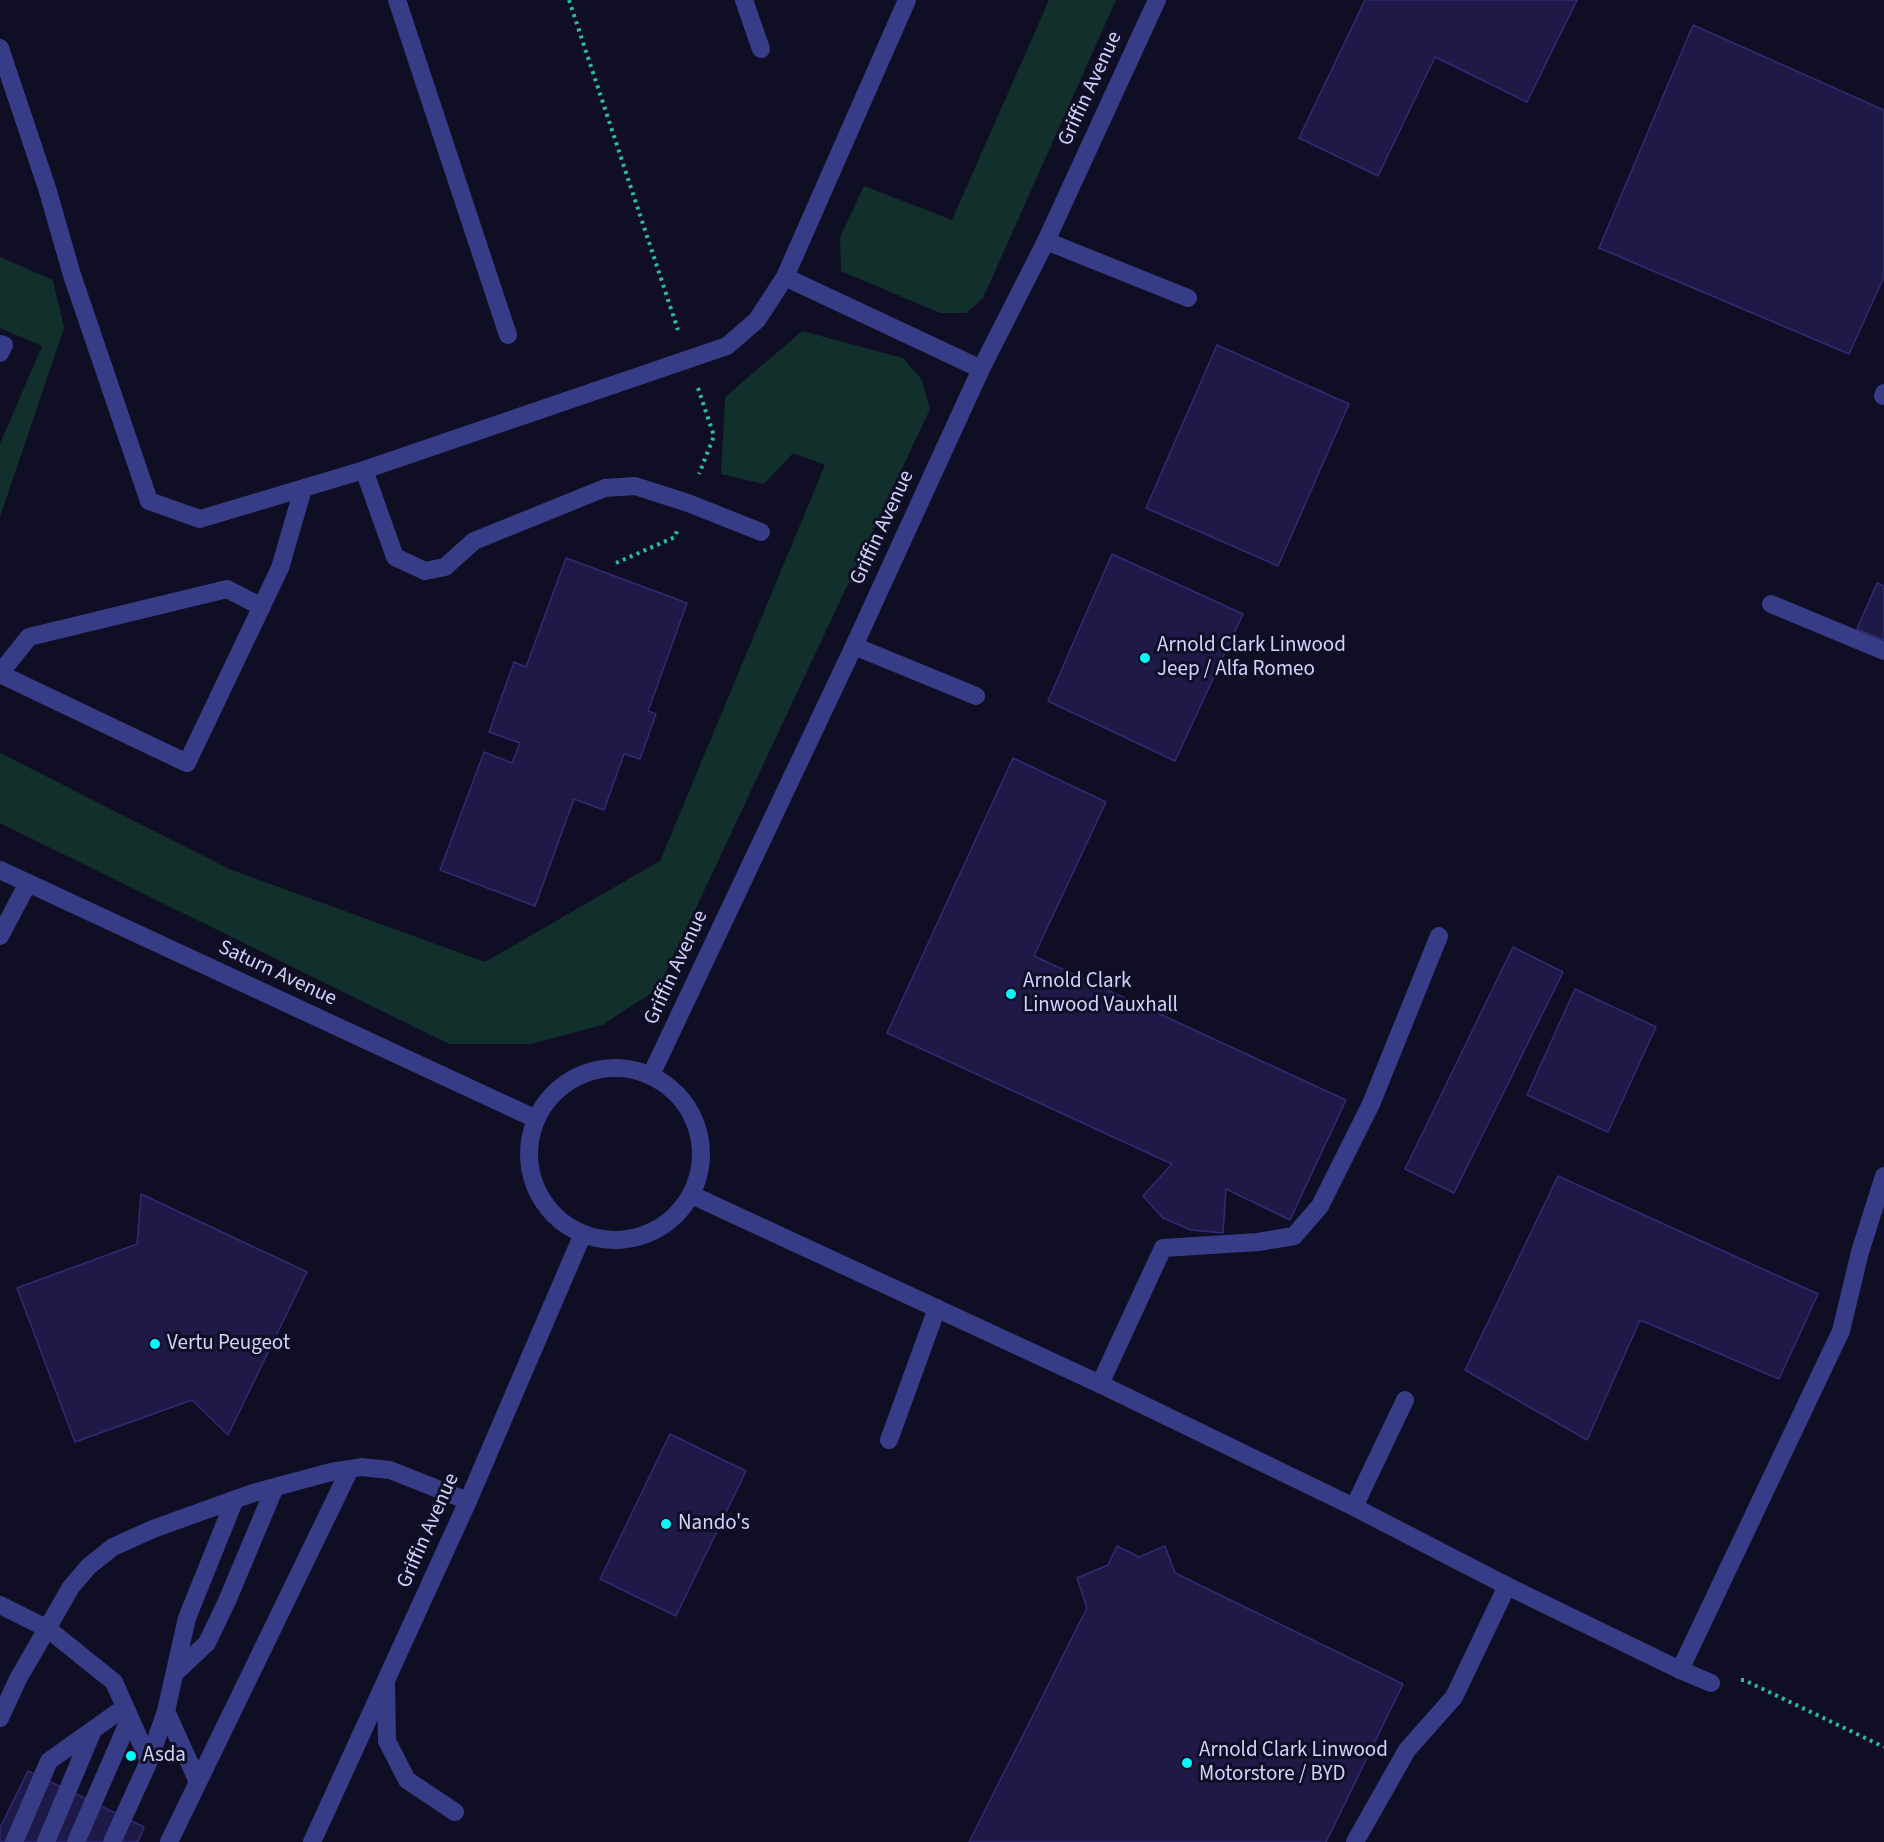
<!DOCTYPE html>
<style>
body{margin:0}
canvas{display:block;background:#0f0e25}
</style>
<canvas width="1884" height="1842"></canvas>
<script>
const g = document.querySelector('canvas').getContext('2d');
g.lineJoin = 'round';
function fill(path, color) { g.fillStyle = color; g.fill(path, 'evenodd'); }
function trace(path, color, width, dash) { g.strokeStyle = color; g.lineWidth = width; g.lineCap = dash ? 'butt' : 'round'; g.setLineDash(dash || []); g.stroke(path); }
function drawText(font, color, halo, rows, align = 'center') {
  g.font = font + ' "Source Sans 3",sans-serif'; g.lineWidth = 6; g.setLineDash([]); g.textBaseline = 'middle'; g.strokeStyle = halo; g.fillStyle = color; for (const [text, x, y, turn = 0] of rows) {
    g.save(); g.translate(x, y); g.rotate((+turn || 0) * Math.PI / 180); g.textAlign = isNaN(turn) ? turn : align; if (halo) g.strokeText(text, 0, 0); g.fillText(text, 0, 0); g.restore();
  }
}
fill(new Path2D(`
 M1049,0H1116L983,298L966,313H940L841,271L840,237L864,186L952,220Z
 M0,257L53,280L64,328L0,517V444L42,346L0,328Z
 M802,331L903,358L922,380L930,409L658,989L602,1025L531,1044H449L0,823V753L229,869L485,962L660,861L825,465L793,453L764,484L721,474L725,397Z`), '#112f2b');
const building = new Path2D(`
 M1365,0H1577L1527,102L1435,57L1378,176L1299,138Z
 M1693,25L1884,110V277L1849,354L1599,248Z
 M1217,345L1349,404L1278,566L1146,508Z
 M1112,554L1243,614L1175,761L1048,701Z
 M566,558L687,603L648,711L656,714L640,759L624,754L604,810L574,799L535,906L440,870L484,752L512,763L520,743L489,732L514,662L526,667Z
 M1877,583L1884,586V640L1857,629Z
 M1013,758L1106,802L1034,956L1346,1100L1290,1220L1226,1189L1223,1233L1191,1230L1163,1218L1143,1196L1172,1164L887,1033Z
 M1513,947L1563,972L1454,1193L1405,1169Z
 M1575,989L1656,1027L1608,1132L1527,1095Z
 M1558,1176L1818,1294L1779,1379L1640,1320L1587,1440L1465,1370Z
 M141,1194L307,1272L228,1435L192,1400L75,1442L17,1288L137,1244Z
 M670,1434L746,1471L676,1616L600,1579Z
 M1117,1546L1139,1557L1165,1546L1175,1573L1403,1684L1326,1842H969L1087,1608L1077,1578L1108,1565Z
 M28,1771L144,1827L138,1842H0V1828Z`);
fill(building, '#1e1947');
trace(building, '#322a74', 1.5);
trace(new Path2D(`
 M569,0L678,330
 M698,388L714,436L699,474
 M616,563L675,537L677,531
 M1741,1680H1744L1884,1747`), '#2bbaa4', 4, [3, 4.5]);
trace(new Path2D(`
 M397,0L508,335
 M744,0L761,49
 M0,48L47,188L72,275L149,501L200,519L364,470L727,346L757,320L785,277L907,0
 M1046,241L1188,298
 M785,277L981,369
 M0,344L4,345L0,353
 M1883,396L1884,393
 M364,470L395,557L425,571L445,567L474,541L605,488L635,486L688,503L761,532
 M1771,604L1884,651
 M854,646L976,696
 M0,673L29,637L227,589L262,607
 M0,674L187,763L280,568L303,489
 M0,936L28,883
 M1100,1384L1163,1248L1258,1242L1294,1236L1320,1206L1371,1104L1439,936
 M889,1440L937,1308
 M1354,1507L1405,1400
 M0,1605L48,1629L114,1682L149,1761
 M1680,1670L1841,1331L1860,1252L1884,1176
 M174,1674L207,1643L227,1601L275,1487
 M386,1682L387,1741L407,1780L455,1812
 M166,1711L198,1782
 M0,1718L18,1679L71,1587L89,1566L113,1547L153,1529L253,1493L331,1472L350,1469L361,1467L390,1470L468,1501
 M14,1842L49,1761L125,1707
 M46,1842L93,1730
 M76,1842L130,1718
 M112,1842L149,1761L166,1711L187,1618L235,1499
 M169,1842L350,1469
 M1355,1842L1407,1750L1454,1697L1507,1586`), '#373c86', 18);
trace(new Path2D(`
 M0,870L536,1119
 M529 1154a86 86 0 1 1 172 0a86 86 0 1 1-172 0Z
 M651,1075L854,646L981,369L1046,241L1157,0
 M694,1196L1100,1384L1354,1507L1507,1586L1680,1670L1711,1683
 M312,1842L468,1501L582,1236`), '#373c86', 18);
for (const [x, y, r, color] of [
 [1145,658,6,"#00fcfd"],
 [1011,994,6,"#00fcfd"],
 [155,1344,6,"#00fcfd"],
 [666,1524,6,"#00fcfd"],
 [131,1756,6,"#00fcfd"],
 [1187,1763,6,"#00fcfd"]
]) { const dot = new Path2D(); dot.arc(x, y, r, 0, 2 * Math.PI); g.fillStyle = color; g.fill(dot); trace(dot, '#0f0e25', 2); }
drawText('21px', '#d3d2ff', '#0f0e25', [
 ["Griffin Avenue",1091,89,-65],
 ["Griffin Avenue",883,528,-65],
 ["Griffin Avenue",677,968,-65],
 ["Saturn Avenue",277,974,25],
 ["Griffin Avenue",429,1531,-66]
]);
drawText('21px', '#d3d2ff', '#0f0e25', [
 ["Arnold Clark Linwood",1157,646],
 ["Jeep / Alfa Romeo",1157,670],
 ["Arnold Clark",1023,982],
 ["Linwood Vauxhall",1023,1006],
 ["Vertu Peugeot",167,1344],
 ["Nando's",678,1524],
 ["Arnold Clark Linwood",1199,1751],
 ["Motorstore / BYD",1199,1775],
 ["Asda",143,1756]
], 'left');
</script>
